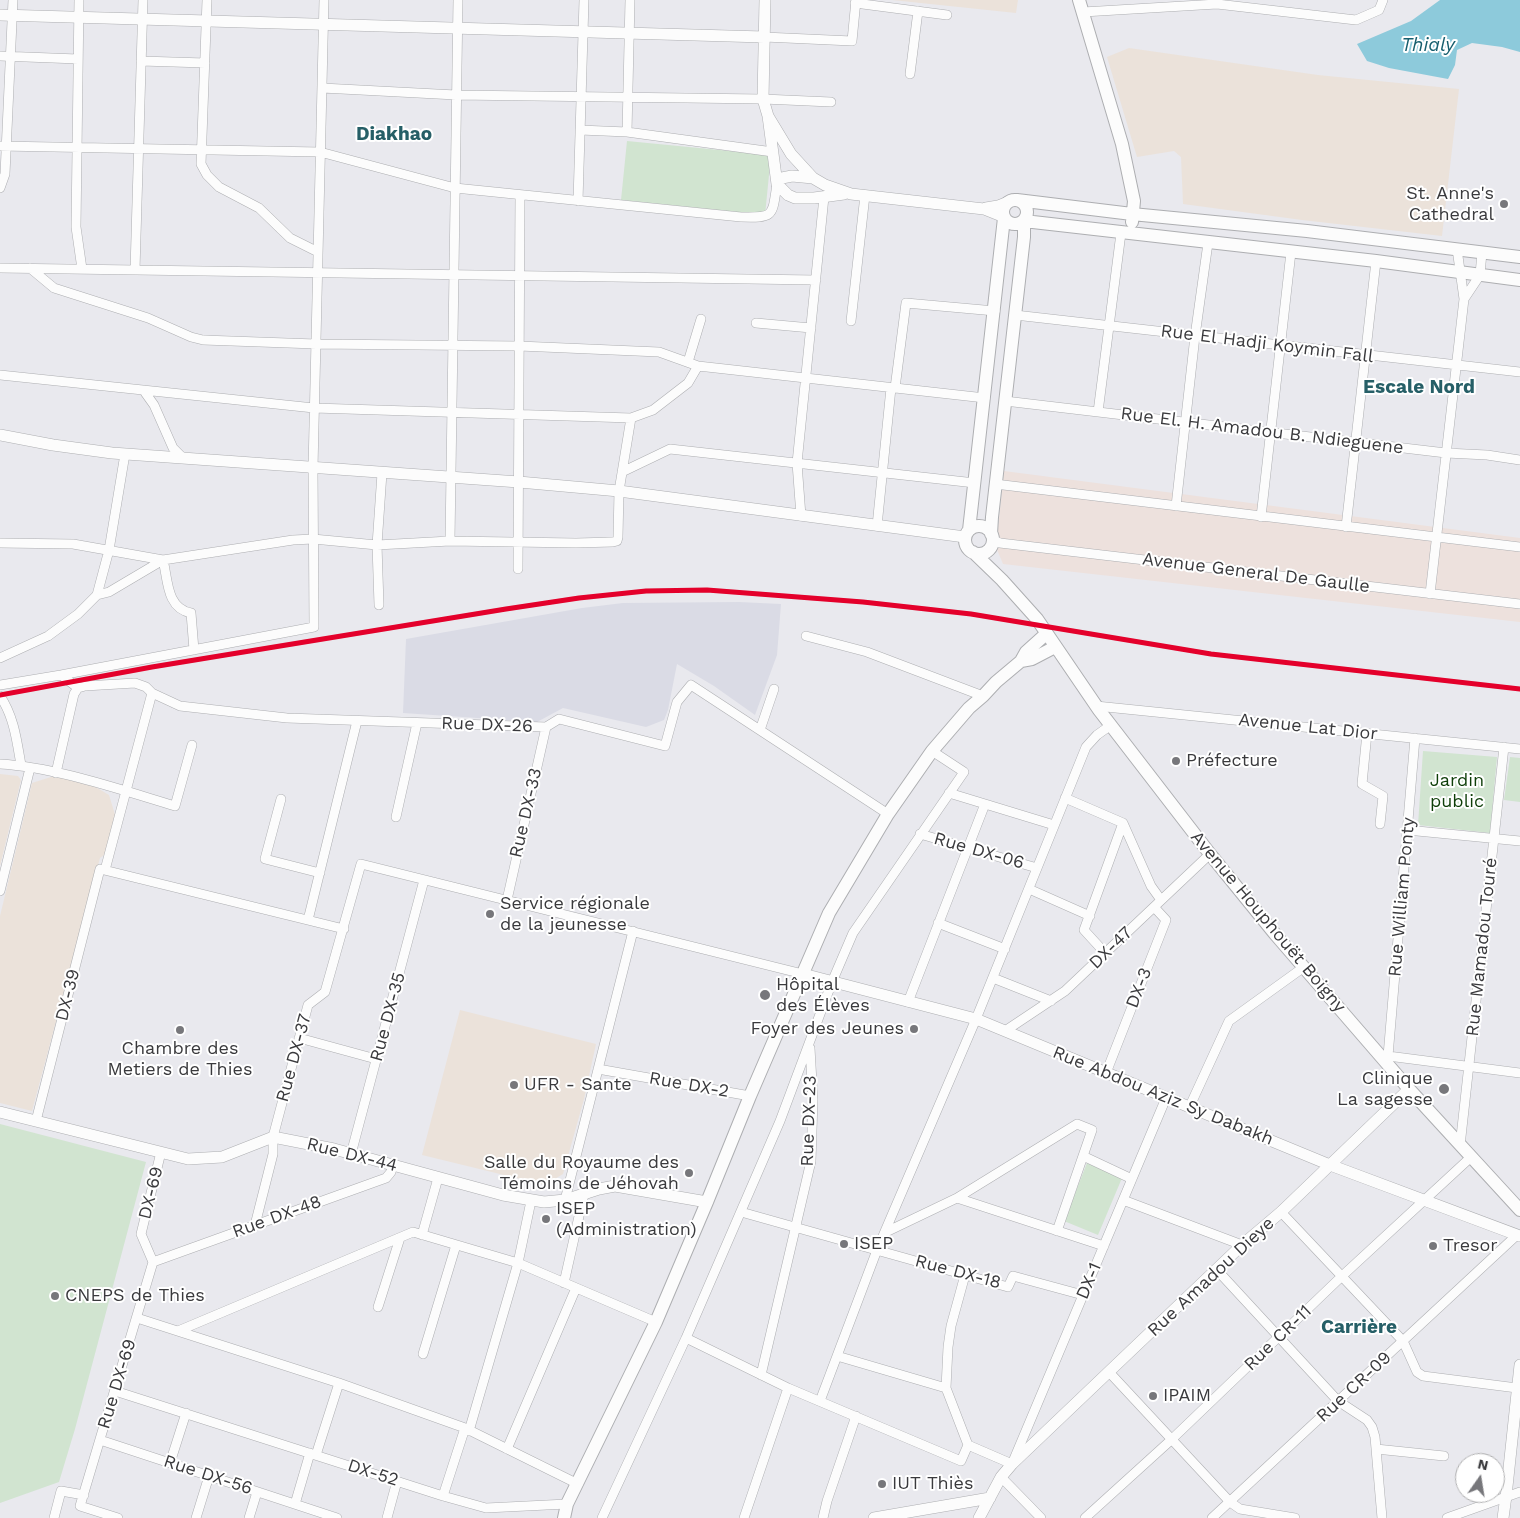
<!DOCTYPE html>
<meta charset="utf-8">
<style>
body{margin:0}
#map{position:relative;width:1520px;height:1518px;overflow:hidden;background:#e9e9ee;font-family:"Work Sans",sans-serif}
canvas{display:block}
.north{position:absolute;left:1455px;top:1453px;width:50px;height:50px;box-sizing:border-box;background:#fff;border:1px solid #b0b0b1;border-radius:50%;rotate:13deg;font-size:14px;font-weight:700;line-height:20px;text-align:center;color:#3a3a3d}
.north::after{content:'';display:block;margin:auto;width:18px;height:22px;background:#77777b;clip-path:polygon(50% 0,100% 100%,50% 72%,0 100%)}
</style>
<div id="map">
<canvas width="1520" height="1518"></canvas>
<div class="north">N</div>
</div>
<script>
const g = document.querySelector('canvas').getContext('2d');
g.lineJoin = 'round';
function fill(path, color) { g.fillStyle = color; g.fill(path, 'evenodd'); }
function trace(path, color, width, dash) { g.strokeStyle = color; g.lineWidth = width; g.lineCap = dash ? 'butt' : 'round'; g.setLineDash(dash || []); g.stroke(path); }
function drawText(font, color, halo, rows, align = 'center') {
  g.font = font + ' "Work Sans",sans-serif'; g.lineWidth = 4; g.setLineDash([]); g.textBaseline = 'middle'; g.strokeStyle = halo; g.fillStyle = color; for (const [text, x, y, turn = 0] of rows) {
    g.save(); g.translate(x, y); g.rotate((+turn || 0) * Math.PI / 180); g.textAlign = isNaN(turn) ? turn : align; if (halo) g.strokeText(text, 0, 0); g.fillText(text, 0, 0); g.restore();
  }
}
fill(new Path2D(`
 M1004,471L1520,538V622L1003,564L996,547Z`), '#ede1dd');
fill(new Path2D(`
 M739,602L781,604L777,655L755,715L714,686L677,664L668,710L664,720L646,727L563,708L537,722L403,713L406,639L582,608L623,603Z`), '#dadbe5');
fill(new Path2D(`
 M892,0H1018L1016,13Z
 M1129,48L1318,75L1459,89L1442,236L1302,220L1183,204L1181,157L1174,151L1137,157L1107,57Z
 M0,774L18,776L21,780L0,866Z
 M54,776L94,786L109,795L117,821L108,852L100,858L32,1111L0,1103V916L32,783Z
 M460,1010L596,1044L584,1099L563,1174L545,1185L422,1155Z`), '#ebe2da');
fill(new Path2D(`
 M627,141L771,155L765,215L621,200Z
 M1423,751L1497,757L1490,833L1418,825Z
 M1510,757L1520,758V802L1504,800Z
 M0,1124L146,1162L75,1429L59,1482L0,1503Z
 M1087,1163L1122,1178L1098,1235L1064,1221Z`), '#d1e4d0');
fill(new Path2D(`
 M1440,0H1520V52L1502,47L1472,43L1457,50L1455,65L1448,79L1389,68L1367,61L1357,44L1411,21Z`), '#8dcadb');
const minor = new Path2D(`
 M79,0L76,227L82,269
 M207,0L201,164L207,175L219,187L259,208L290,238L318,252
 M855,3L947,15
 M1083,12L1217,4L1356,20L1379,10L1383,0
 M764,37L852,41L856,0
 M0,56L78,59
 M141,61L205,63
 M910,74L918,11
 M322,88L456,95L763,99L831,102
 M580,130L627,132L630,0
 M627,132L773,152
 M0,146L320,152L455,188L741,217C775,218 772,216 777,184
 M0,188L5,174L13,0
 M578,201L584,0
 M0,268L816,280
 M30,268L54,288L148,318L191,337L203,340L316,344L519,346L659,352L698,366L985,398
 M135,270L143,0
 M1464,299L1480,275L1482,252
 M1015,315L1520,372
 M851,321L865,195
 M756,323L811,328
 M688,362L701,319
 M0,375L314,408L631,418L653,410L688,383L698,366
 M895,388L906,303L995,311
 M144,391L154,405L173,448L182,457
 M1005,401L1446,453L1487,455L1520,460
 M1098,412L1121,233
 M622,472L670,449L975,483
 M995,484L1520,547
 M1176,506L1195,336L1208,243
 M801,516L797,463L824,197
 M1261,517L1291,252
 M877,526L891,388
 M1346,527L1376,261
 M993,540L1000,543L1520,604
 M450,541L458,0
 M0,543L73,544L163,560L293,540L313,539L377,545L450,541L576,543L613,542L617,541L618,537L619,491L631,418
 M163,560C168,579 166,608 191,613L194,650
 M518,569L520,195
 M1430,594L1464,299L1457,249
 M97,595L109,592L163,560
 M379,605L377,545L382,473
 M806,636L867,652L983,696
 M0,658L48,636L78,614L97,595L109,550L125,454
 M61,675L78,688
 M0,685L61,675L314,627L313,468L324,0
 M0,696C14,716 17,742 21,765
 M1096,706L1520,749
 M760,730L774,689
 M1367,733L1362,784L1383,796L1380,824
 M0,764C55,767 121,790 175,806L192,745
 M56,773L74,694L78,688L85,686L135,683L146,687L152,693L180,706L287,718L546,727L559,719L665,746L677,702L691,685L888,814
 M949,793L1054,825
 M1065,798L1123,823L1151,886L1161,900
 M281,799L265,859L320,873
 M396,817L417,723
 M1407,830L1520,841
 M920,834L1037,868
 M105,870L152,693
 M1029,889L1090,916
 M0,891L30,768
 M507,900L546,727
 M308,920L357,721
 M938,923L1005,949
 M1105,953L1084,930L1123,823
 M993,978L1051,1001
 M908,1002L985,804
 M1005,1031L1065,991L1210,854
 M299,1038L376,1059
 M1388,1056L1415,738
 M1388,1056L1520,1073
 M598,1069L750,1096
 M1106,1073L1166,920L1154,907
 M1189,1108L1229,1021L1304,967
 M36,1121L100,869L344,929
 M1460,1146L1504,747
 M351,1154L424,880
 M1083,1156L1132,1179
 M957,1198L1104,1246
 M565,1200L633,931
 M1123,1200L1242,1245
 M741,1212L1008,1287L1013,1276L1083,1295
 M1281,1212L1403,1341L1417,1372L1423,1376L1517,1388
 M255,1225L273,1154V1137L308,1005L325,992L361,864L803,974
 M886,1232L957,1198L1077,1124L1092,1130L1057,1231
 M422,1235L438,1178
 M153,1262L386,1178L391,1172L393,1165
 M153,1262L141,1234L161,1152
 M1217,1270L1338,1401L1367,1420L1372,1427L1375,1437L1382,1518
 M564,1283L584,1194
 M378,1307L400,1238
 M137,1318L339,1383L465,1428L578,1484
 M178,1331L413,1232L518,1263L656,1322
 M686,1338L788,1388L961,1461L968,1445L946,1388L837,1356
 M423,1354L456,1245
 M1109,1372L1230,1502L1240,1509L1295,1518
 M761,1375L811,1161L813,1100L810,1048
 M946,1388L948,1347L951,1326L965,1275
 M115,1391L443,1496L486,1508L567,1504
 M820,1401L877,1250L976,1019L1086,747L1097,735L1111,725
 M469,1431L518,1263L531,1201
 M100,1440L337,1518
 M968,1445L1012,1464L1166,1098
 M507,1449L576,1288
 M1376,1449L1444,1456
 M316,1455L339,1383
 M170,1463L186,1413
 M1001,1477L1041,1518
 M443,1496L465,1428
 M295,1504L310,1453
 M54,1518L61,1491L84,1495
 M118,1518L80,1506L153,1262
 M196,1518L209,1476
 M249,1518L257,1492
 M387,1518L397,1481
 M602,1518L686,1338L780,1121L832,982L853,933L964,772L932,751
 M744,1518L788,1388
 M823,1518L827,1501L856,1416
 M1085,1518L1171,1440L1341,1277L1470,1158
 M1212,1518L1517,1235
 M1447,1518L1520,1492`);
const tertiary = new Path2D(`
 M765,0L763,99L768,116L777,184L788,195L795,198H814L844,194
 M0,15L764,37
 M768,116L791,154L813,178L825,185L851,194L984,209L1004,217
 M777,179L792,176L813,178
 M986,208L998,206L1008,202
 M0,435L53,445L112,453L519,482L619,491L965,537
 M803,974L976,1019L1330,1165L1520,1236
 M0,1112L188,1159L222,1157L273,1137L334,1149L503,1195L544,1202L565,1200L599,1189L615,1186L707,1202
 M874,1518L990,1498
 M979,1518L1001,1477L1012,1464L1242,1245L1281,1212L1409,1089
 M1503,1518L1506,1496L1520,1365`);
const secondary = new Path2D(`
 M1079,0L1122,144L1134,201L1132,222
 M1003 212a12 12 0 1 1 24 0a12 12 0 1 1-24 0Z
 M1017,200L1132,214L1307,231L1520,257
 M965 540a14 14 0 1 1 28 0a14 14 0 1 1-28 0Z
 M969,530L1004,218
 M991,534L992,517L1024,237V221L1376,261L1520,280
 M973,552L1002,580L1037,619L1099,710L1210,854L1275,934L1409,1089L1520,1210
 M1021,661L1032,659L1055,647
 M564,1518L567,1504L656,1322L707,1202L750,1096L829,913L888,814L932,751L969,708L983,696L996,682L1021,661L1026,652L1046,634`);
trace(minor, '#adaeb1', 10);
trace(tertiary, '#adaeb1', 12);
trace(secondary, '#adaeb1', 14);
trace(minor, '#fcfcfc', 9);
trace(tertiary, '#fcfcfc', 11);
trace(secondary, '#fcfcfc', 12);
const rail = new Path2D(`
 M0,695L152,667L506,609L579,598L646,591L707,590L863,602L971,614L1211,654L1520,689`);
trace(rail, '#dadada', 4.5);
trace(rail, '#fff', 2.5, [8]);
trace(new Path2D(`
 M0,695L152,667L506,609L579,598L646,591L707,590L863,602L971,614L1211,654L1520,689`), '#e4002b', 5);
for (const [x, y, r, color] of [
 [1504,204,5,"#77777b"],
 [1176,761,5,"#77777b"],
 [490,914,5,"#77777b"],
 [765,995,6,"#77777b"],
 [914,1029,5,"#77777b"],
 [180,1030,5,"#77777b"],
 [514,1085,5,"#77777b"],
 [1444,1089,6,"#77777b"],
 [689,1173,5,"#77777b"],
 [546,1219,5,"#77777b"],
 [844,1244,5,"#77777b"],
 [1433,1246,5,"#77777b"],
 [55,1296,5,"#77777b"],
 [1153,1396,5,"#77777b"],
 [882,1484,5,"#77777b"]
]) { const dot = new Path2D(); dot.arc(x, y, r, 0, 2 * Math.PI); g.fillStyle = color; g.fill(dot); trace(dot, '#fff', 2); }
drawText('18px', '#3a3a3d', '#fff', [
 ["St. Anne's",1494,194,"right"],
 ["Cathedral",1494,215,"right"],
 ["Préfecture",1186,761],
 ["Service régionale",500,904],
 ["de la jeunesse",500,925],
 ["Hôpital",776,985],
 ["des Élèves",776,1006],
 ["Foyer des Jeunes",904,1029,"right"],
 ["Chambre des",180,1049,"center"],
 ["Metiers de Thies",180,1070,"center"],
 ["Clinique",1433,1079,"right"],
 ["La sagesse",1433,1100,"right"],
 ["UFR - Sante",524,1085],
 ["Salle du Royaume des",679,1163,"right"],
 ["Témoins de Jéhovah",679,1184,"right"],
 ["ISEP",556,1209],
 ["(Administration)",556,1230],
 ["ISEP",854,1244],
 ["Tresor",1443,1246],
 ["CNEPS de Thies",65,1296],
 ["IPAIM",1163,1396],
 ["IUT Thiès",892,1484]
], 'left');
drawText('18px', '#3a3a3d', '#fff', [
 ["Rue El Hadji Koymin Fall",1267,344,7],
 ["Rue El. H. Amadou B. Ndieguene",1262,431,7],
 ["Avenue General De Gaulle",1256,573,7],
 ["Rue DX-26",487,725,2],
 ["Avenue Lat Dior",1308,727,6],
 ["Rue DX-33",526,813,-77],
 ["Rue DX-06",979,851,16],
 ["Rue William Ponty",1402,897,-85],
 ["Avenue Houphouët Boigny",1268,922,50],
 ["Rue Mamadou Touré",1482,947,-84],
 ["DX-47",1111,948,-44],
 ["DX-3",1139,988,-69],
 ["DX-39",68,995,-76],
 ["Rue DX-35",388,1017,-75],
 ["Rue DX-37",294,1058,-75],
 ["Rue DX-2",689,1085,10],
 ["Rue Abdou Aziz Sy Dabakh",1163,1096,22],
 ["Rue DX-23",809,1121,-88],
 ["Rue DX-44",352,1155,14],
 ["DX-69",151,1193,-76],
 ["Rue DX-48",277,1217,-20],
 ["Rue DX-18",958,1272,15],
 ["Rue Amadou Dieye",1211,1277,-43],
 ["DX-1",1089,1281,-67],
 ["Rue CR-11",1278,1338,-44],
 ["Rue DX-69",117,1384,-73],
 ["Rue CR-09",1354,1387,-43],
 ["DX-52",373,1473,18],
 ["Rue DX-56",208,1475,18]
]);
drawText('18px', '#0e3e08', '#fff', [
 ["Jardin",1457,781],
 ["public",1457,802]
]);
drawText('italic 19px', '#165e6e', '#fff', [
 ["Thialy",1428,45]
]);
drawText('bold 19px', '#265f67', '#fff', [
 ["Diakhao",394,134],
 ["Escale Nord",1419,387],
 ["Carrière",1359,1327]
]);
</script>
